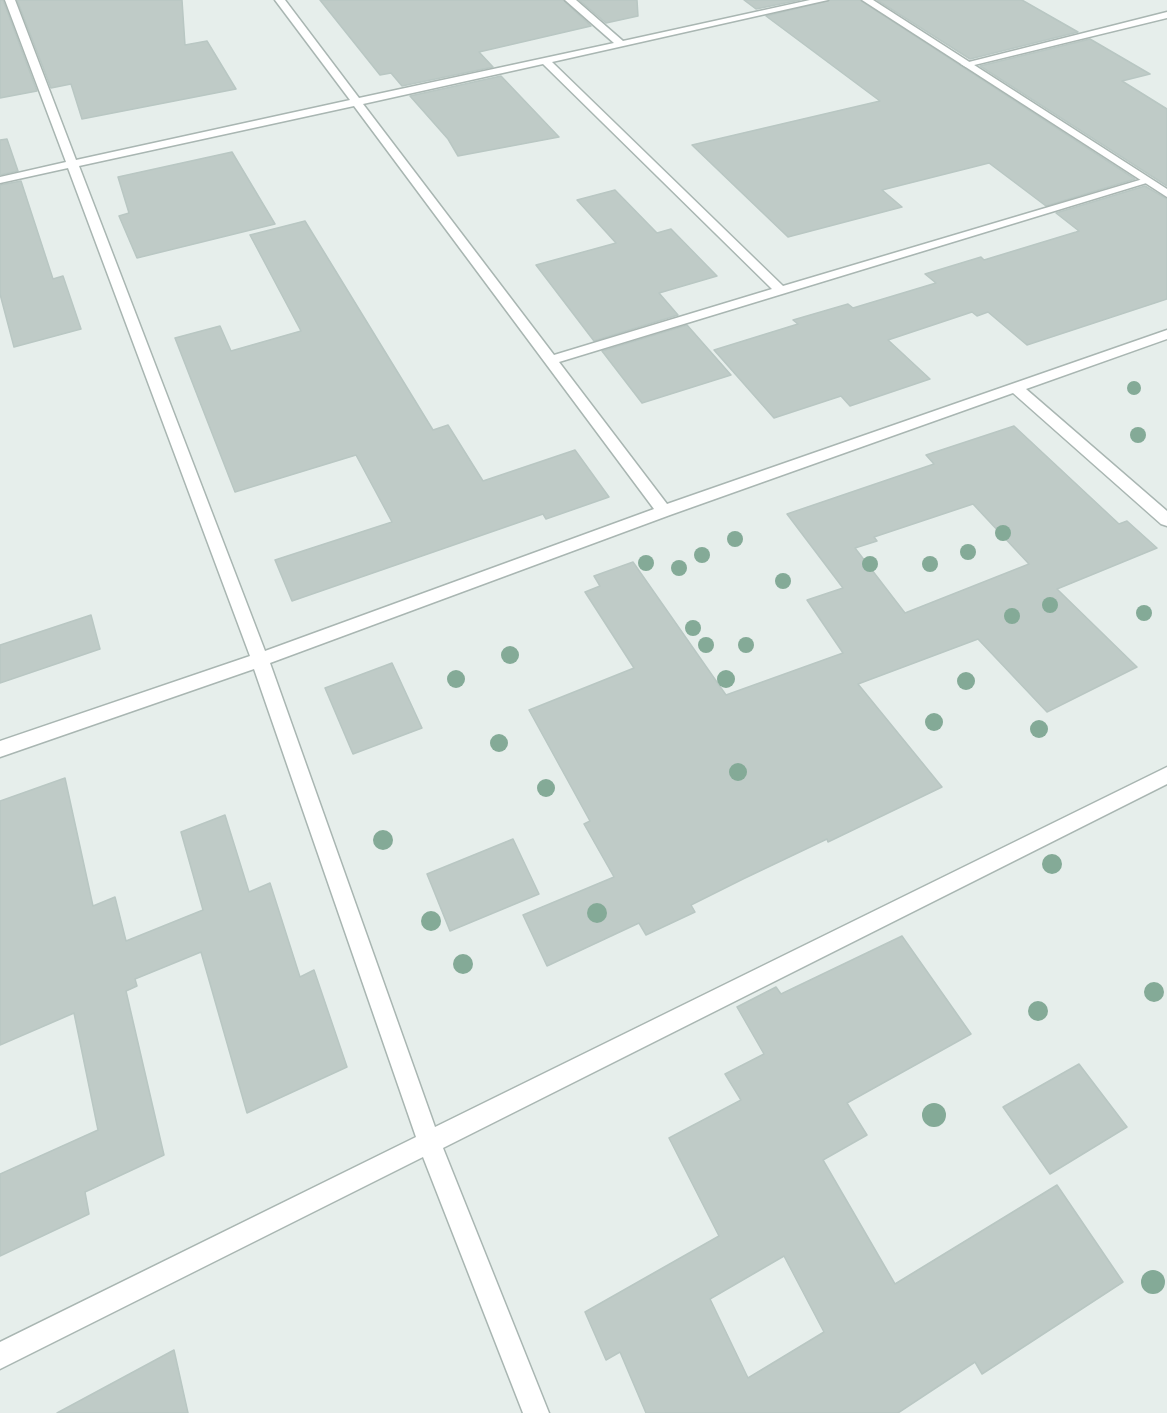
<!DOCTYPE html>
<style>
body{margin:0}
canvas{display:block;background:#e6eeeb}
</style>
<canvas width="1167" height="1413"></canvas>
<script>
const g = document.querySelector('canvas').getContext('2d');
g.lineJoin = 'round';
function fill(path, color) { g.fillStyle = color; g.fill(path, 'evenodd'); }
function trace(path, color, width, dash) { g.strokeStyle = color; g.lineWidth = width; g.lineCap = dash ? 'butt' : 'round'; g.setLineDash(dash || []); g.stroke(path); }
const building = new Path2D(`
 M0,0H3L37,91L0,98Z
 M17,0H182L185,45L207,41L236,89L82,119L71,84L51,88Z
 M320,0H563L591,26L479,52L493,67L402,86L391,73L380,75Z
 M579,0H637L638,16L606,23Z
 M744,0H800L756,9Z
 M830,0H860L1135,179L1046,206L989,163L882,190L902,207L788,237L692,145L880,101L766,16Z
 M877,0H1022L1078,32L970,59Z
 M1090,39L1150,74L1122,81L1167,109V186L980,66Z
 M501,76L559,137L458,156L448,139L410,96Z
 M7,139L18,171L0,175V140Z
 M232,152L275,224L137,258L119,216L129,213L118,177Z
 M21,181L53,279L63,276L81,329L14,347L0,294V185Z
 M1145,186L1167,199V299L1027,345L988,312L977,316L972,312L888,340L930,379L850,406L841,396L774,418L714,350L798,324L793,320L848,304L853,308L936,283L925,274L981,257L984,260L1076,232L1079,231L1056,213Z
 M615,190L657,233L671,229L717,276L659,293L678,315L594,341L536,265L616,243L577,200Z
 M305,221L433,430L448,425L483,481L575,450L609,497L546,519L543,514L292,601L275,560L392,522L356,455L235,492L175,338L220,326L231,351L301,331L250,235Z
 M687,325L731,375L642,403L602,351Z
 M1014,426L1119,524L1127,521L1157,548L1057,589L1137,667L1047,712L978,639L858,684L942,787L828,842L827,839L743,879L691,905L695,912L646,935L639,923L547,966L523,915L614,877L584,824L590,821L529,710L634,668L585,592L600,586L594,576L633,562L726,695L843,653L807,600L843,588L787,514L934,464L926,455ZM973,504L1029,564L905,613L855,548L877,541L874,537Z
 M91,615L100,649L0,683V645Z
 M392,663L422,728L353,754L325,688Z
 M65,778L93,906L115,897L126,941L203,910L181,832L225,815L249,892L270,883L300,977L314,970L347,1067L247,1113L201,952L135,979L137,986L126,991L164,1155L85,1192L89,1214L0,1256V1174L98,1130L74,1013L0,1045V801Z
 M513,839L539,894L450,931L427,874Z
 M902,936L971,1034L847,1103L867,1135L823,1160L895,1284L1057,1185L1123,1282L982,1374L975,1362L898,1413H646L620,1352L606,1360L585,1312L719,1236L669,1138L741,1100L725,1074L764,1054L737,1007L776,987L781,994ZM784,1256L824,1332L748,1378L710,1299Z
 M1079,1064L1127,1127L1050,1174L1003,1107Z
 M174,1350L188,1413H57Z`);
fill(building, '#bfcbc7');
trace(building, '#b9c7c3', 1.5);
const minor = new Path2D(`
 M5,0H15L76,160L350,100L275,0H285L359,98L614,43L565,0H576L623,41L810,0H828L552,62L783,286L1143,179L1153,181L559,362L667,504L1167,330V339L1026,389L1167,511V526L1161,524L1013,393L670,515L270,663L435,1127L1167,767V784L443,1148L549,1413H523L423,1157L0,1369V1342L416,1137L254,669L0,757V741L250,656L68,168L0,183V177L66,162ZM543,64L772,289L554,355L363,104ZM354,106L654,509L265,651L79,166Z
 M1167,12V18L966,67L961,64Z`);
const tertiary = new Path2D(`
 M862,0H873L1167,189V197Z`);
trace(minor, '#a9b6b2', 3);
trace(tertiary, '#a9b6b2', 3);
fill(minor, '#fff');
fill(tertiary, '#fff');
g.fillStyle = '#84aa97';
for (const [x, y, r] of [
 [1134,388,7],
 [1138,435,8],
 [1003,533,8],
 [735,539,8],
 [968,552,8],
 [702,555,8],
 [646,563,8],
 [870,564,8],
 [930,564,8],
 [679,568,8],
 [783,581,8],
 [1050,605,8],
 [1144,613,8],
 [1012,616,8],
 [693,628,8],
 [706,645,8],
 [746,645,8],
 [510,655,9],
 [456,679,9],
 [726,679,9],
 [966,681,9],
 [934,722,9],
 [1039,729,9],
 [499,743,9],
 [738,772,9],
 [546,788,9],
 [383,840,10],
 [1052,864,10],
 [597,913,10],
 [431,921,10],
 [463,964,10],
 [1154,992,10],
 [1038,1011,10],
 [934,1115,12],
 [1153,1282,12]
]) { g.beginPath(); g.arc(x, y, r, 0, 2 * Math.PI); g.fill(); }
</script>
